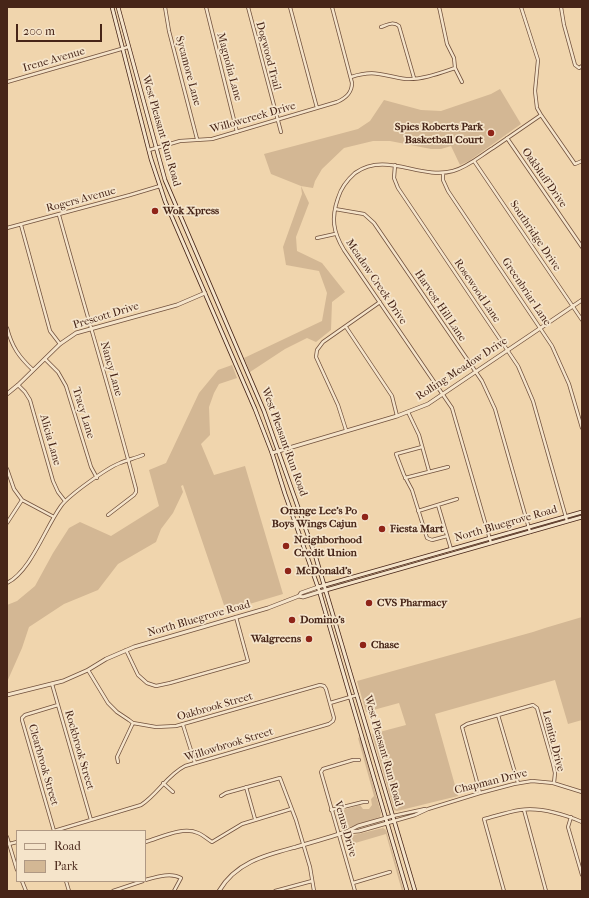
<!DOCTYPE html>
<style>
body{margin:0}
#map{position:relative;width:589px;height:898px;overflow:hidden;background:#f0d5ad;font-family:"IM FELL French Canon",serif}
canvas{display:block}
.frame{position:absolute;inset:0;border:8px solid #472518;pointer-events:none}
.legend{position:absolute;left:16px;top:830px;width:130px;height:52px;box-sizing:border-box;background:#f5e4ca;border:1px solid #af9883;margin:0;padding:5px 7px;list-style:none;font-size:12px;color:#472518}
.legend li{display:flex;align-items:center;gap:8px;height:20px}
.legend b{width:20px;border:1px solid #af9883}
.scale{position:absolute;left:16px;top:24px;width:86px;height:18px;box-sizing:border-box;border:2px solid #472518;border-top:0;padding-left:5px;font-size:12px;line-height:14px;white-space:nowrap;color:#472518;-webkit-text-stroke:3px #f5e4ca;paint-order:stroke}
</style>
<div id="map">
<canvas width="589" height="898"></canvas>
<div class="frame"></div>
<ul class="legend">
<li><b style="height:5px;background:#f5e4ca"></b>Road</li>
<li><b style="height:11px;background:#d3b794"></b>Park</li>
</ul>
<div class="scale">200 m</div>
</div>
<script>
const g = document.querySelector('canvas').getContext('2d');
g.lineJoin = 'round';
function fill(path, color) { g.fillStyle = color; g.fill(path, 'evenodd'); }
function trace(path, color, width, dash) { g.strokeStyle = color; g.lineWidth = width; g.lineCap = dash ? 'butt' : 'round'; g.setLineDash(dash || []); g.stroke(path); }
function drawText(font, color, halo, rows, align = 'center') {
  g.font = font + ' "IM FELL French Canon",serif'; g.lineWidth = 3.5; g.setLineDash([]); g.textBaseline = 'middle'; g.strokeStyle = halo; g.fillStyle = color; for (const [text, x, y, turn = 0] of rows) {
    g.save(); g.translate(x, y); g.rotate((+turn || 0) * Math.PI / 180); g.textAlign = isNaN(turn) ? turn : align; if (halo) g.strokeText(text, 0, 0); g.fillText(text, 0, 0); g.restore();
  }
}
fill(new Path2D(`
 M500,89L521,124L469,161L460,165L451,146L441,149H431L390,141H373L344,148L322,169L315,181L313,188L301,186L309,203L296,237L297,251L322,263L345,292L332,302L331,330L316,342L307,338L285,349L250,372L244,358L322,321L327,293L319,271L286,265L283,247L302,194L301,186L271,174L264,154L358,129L370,121L384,100L421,110L441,111L491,94Z
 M232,365L237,378L219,384L214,393L209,407L210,435L201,444L214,475L245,466L283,594L226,611L183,485L181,486L183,492L173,513L161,529L156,542L118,564L98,590L64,604L29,627L22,648L7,682V605L17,601L35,586L53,553L69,528L80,522L111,536L159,506L149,470L166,463L199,393L218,370Z
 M582,617V720L568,724L555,680L435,714L458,796L397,811L394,810L372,734L406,725L399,703L366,712L357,681L533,632L545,628Z
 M360,737L381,813L380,817L344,829L340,827L336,815L339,811L360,805L363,809H369L372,805L371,799L374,796L358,738Z
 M383,828L386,830L404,891H402L386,834L345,846L344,841L346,837Z`), '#d3b794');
const minor = new Path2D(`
 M165,7L169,31L197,139
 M206,7L237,132
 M248,7L281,132
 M290,7L317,108
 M439,7L440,11L447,44L454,58L455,68L462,82
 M521,7L538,60L535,91L537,108L541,115L575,164L582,161
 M561,7L564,25L575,65L579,68L582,66
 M381,27C387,25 393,21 399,26L414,78
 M351,77C376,69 382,76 406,79C422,80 440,73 455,68
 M7,82L128,47
 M507,138L582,247
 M149,150L180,141L212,139L337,102C346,98 352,93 352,83L332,7
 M474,161L582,320
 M395,165L394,178L398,188L518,366L533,401L567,521
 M443,173V180L448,191L552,346L569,384L582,428
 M335,209L364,214L374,223L482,381L495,409L530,532
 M59,215C84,306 112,397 136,489V492L134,495L108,515
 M21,225L50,331L60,344
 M7,228L130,195L160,186
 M317,238L335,234
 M346,327L392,396L397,416
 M7,328C12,347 19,357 33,370
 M45,359L58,372L66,386L91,467L97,478
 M18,385L25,392L30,400L53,481L58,492L65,501
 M408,412L419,435L429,471
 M346,430L338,405L316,357L317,350L323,342L380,302
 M422,447L396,454L404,475L412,490L427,538L432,540L447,536
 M7,469L14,489L22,500L54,517
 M405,478L448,467
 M438,505L451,549
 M418,511L457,499
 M7,523L22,500
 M491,543L452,408L344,250C333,232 331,218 338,198C341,188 347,180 355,173C386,151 420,180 453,171C468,167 480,156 493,148C509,137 525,126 541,115
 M7,583C31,571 45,528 61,506C69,495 107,468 120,463C127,460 136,458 143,455
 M126,650L138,675L147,683L156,686L170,683L248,661L236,617
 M52,684L91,820
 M330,703L357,695
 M498,715L518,783
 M183,725L195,763
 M118,762L117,757L133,723
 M163,783L173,792
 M246,787L255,819
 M480,793L462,727L467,724L533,705L537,708L553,764L555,773L554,783
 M221,796L226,793L280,778L296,820L310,867L314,891
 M331,810L363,802H367
 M524,810L546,891
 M393,816L425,809
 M571,817L568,827L582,875
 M394,821L415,815L428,809L480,793L514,784L532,781L553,783L582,792
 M54,831L141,805C158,794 167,775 185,766L329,724L333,721L334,718L326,689L324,686L320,685L176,726L156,727L133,723L129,720L117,712L108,703L88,670
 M54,831L22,720V718L25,715L58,705
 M7,837L17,870
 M145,842C160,838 182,826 198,833C203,835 207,839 212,842L242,824L291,809
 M9,844L17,842
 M145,880C156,877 171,872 181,878L174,891
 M22,881L26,891
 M66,881L69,891
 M353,883L390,872
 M113,891L143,881
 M275,891L312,881
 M355,891L321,772L323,769L353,760H359
 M504,891L484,819C496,816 508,812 520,810C541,807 563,814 582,822`);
const tertiary = new Path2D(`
 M7,394L18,385L60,344L76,333L177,305L205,293
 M272,453L397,416L428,404L582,300
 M299,596L303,597L319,592
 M7,695L63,681L88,670L106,659L134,647L268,608L299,596L301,593L318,587
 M348,832L359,831L394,821
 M219,891C236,862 266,855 296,847C313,842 330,837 346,832L358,826L393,816`);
const secondary = new Path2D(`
 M112,7L151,159L165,201L255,409L272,453L285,494L319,590L407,891
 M118,7L165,180L264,411L316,558L415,891
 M318,587L582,512
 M319,592L582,517`);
trace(minor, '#71513d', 4);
trace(tertiary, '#71513d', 4.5);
trace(secondary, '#472518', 4.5);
trace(minor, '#f5e4ca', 2.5);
trace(tertiary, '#f5e4ca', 3);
trace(secondary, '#f5e4ca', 3);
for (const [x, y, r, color] of [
 [491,133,4,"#8f2418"],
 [155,211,4,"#8f2418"],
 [365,517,4,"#8f2418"],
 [382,529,4,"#8f2418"],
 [286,546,4,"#8f2418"],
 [288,571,4,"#8f2418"],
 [369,603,4,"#8f2418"],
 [292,620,4,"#8f2418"],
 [309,639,4,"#8f2418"],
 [363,645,4,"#8f2418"]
]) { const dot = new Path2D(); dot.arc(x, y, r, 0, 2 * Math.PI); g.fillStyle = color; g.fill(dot); trace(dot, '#f5e4ca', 1.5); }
drawText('11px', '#472518', '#f5e4ca', [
 ["Dogwood Trail",268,56,75],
 ["Irene Avenue",54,60,-16],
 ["Magnolia Lane",229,67,75],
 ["Sycamore Lane",188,71,75],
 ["Willowcreek Drive",253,118,-16],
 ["West Pleasant Run Road",161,131,74],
 ["Oakbluff Drive",544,178,55],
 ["Rogers Avenue",81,200,-15],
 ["Southridge Drive",535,236,56],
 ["Meadow Creek Drive",376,282,56],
 ["Rosewood Lane",477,291,56],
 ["Greenbriar Lane",526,292,56],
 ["Harvest Hill Lane",440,306,56],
 ["Prescott Drive",106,316,-17],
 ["Nancy Lane",111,369,74],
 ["Rolling Meadow Drive",462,369,-33],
 ["Tracy Lane",83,413,73],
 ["Alicia Lane",50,440,74],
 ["West Pleasant Run Road",284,442,70],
 ["North Bluegrove Road",506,524,-16],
 ["North Bluegrove Road",199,619,-16],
 ["Oakbrook Street",215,707,-16],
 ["Lemita Drive",553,741,76],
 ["Willowbrook Street",229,745,-17],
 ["Rockbrook Street",79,750,74],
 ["West Pleasant Run Road",383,751,74],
 ["Clearbrook Street",43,765,74],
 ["Chapman Drive",491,782,-14],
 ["Venus Drive",345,829,74]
]);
drawText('bold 11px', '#472518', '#f5e4ca', [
 ["Spies Roberts Park",483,127,"right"],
 ["Basketball Court",483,140,"right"],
 ["Wok Xpress",163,211],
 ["Orange Lee's Po",357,511,"right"],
 ["Boys Wings Cajun",357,524,"right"],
 ["Fiesta Mart",390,529],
 ["Neighborhood",294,540],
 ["Credit Union",294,553],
 ["McDonald's",296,571],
 ["CVS Pharmacy",377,603],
 ["Domino's",300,620],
 ["Walgreens",301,639,"right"],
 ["Chase",371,645]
], 'left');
</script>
